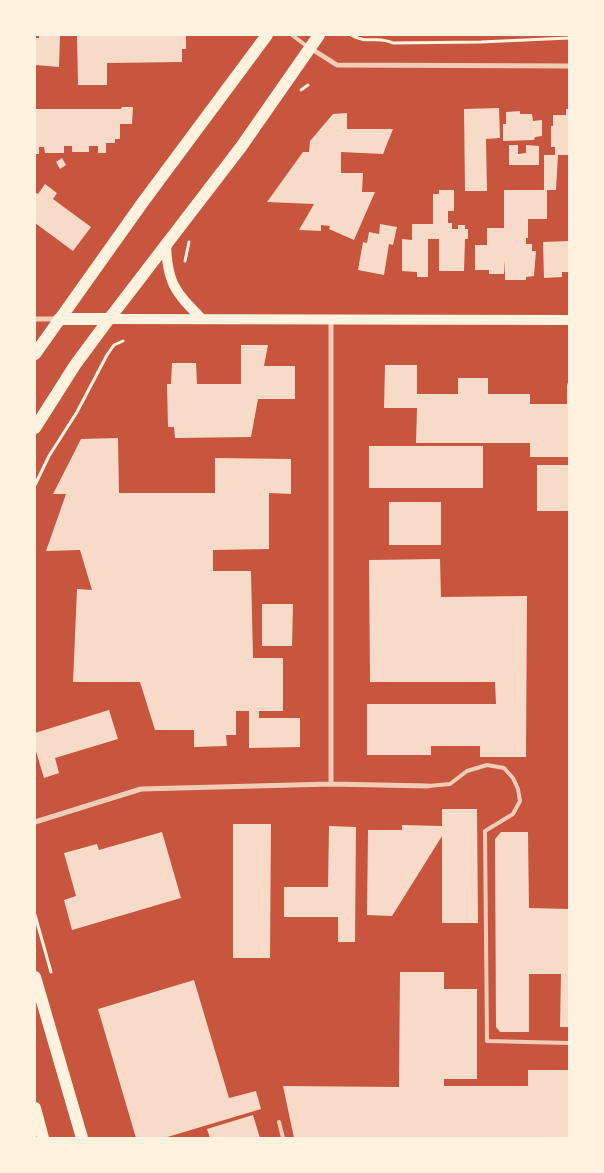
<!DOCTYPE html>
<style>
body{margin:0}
#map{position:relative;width:604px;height:1173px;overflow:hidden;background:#c8553d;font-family:Mulish,sans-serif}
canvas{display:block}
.frame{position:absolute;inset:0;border:36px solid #fff3e0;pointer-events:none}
</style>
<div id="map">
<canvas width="604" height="1173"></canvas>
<div class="frame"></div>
</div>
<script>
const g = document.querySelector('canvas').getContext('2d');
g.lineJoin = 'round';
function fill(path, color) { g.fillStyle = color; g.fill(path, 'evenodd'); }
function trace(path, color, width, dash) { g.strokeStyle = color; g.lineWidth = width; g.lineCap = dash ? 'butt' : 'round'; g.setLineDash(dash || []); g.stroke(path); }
fill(new Path2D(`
 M39,35H60L59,67L35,65V38H39Z
 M77,35H186V49H182V62L107,63V85H78Z
 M122,107H133L132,124H120V139H115V143H106V153H98V146H89V152H72V146H64V153H45L44,147H39V154H35V109H121Z
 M499,108L500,138L486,139L487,191H465L464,109Z
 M566,109H569V155H558L556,190H547V219H528V238H526V244H532V251H536L534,276L526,277V280H505V260L504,274H489V270H475V245H487V228H504V190H544V155H555V147H551V126H553V115H566Z
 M520,111V114H532L533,121L542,120V136L535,137L534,140L503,141V124H506V112Z
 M347,113V129H393L383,154L341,152V173H363L362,192H375L354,240L329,229L330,226L321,225V231L299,230L314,204L267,202L303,152H309L310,141L333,114Z
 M509,145H518V154L526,153V145L539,146V165H509Z
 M62,158L66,165L60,169L56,162Z
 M45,184L57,193L53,199L91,227L73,251L35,223V192L38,194Z
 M439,190H454V211H448V223H452V229H458V225H465V229H468V239H465L464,271H439V239H428V277H417V272L402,271V239L412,240V224H433V194H439Z
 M380,224L397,227L393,245L389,244L384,275L358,270L363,242L367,243L369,232L379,234Z
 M569,241V272H562V277L544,278L543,242Z
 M241,345H268L264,366H295V399H258L251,437L175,438L174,427H168L167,384H171L172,363H196L197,384H241Z
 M385,365H417V394H458V378H488V394H530V404H567V385L569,380V457H530V443H416L417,408H384Z
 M118,438L119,493H215V458L291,459V494L269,493V549L213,550V571H251L253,658H283V711H259V718H300V747L249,748V711H236V735H226L227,746L194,747V730H155L140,682H73L77,589L92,590L80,550L46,551L66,494H53L81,439Z
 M369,446H483V488H369Z
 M537,465H569V511H537Z
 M389,502H441V545H389Z
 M440,559L441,597L527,596L526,757H480V746H431V755H367V704H496L495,682H370L369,560Z
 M262,604H293L292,646H262Z
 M109,710L118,739L55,758L59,773L44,778L35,748V733Z
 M442,809H477L478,923H442V836L392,916L367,915L368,830H402V825L442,826Z
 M233,824H271L270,958H233Z
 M329,826L356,827L355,942H338V917H284V887H328Z
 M162,832L181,898L72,930L64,900L76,896L64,853L97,844L99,850Z
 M501,832H528L529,908L569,909V1027H560L561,974H529V1032H500L496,1027L495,839Z
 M400,972H444V989H477V1079H444V1086H528V1070H569V1138H294L283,1086L399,1087Z
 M194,980L229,1098L256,1091L261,1109L164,1138H136L98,1009Z
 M253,1115L260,1138H210L207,1129Z`), '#f7dbc8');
trace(new Path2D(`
 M351,35C368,45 377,35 393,43L481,42L569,38
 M301,90L308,85
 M185,261L189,242
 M35,485L49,456L77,412L107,355L114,345L123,341
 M35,915L51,972`), '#fff3e0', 3);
trace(new Path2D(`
 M292,35L308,47
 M428,786L450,784L467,771L487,765L504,768L513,778L518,789L520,801L513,814L485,831L487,1041L569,1043
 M279,1122L283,1138`), '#f1ccb7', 4);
trace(new Path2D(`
 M310,48L337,65L569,66
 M35,319H57
 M331,784V321
 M35,822L141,789L331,784L428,786`), '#f1ccb7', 5);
trace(new Path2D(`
 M166,243C167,283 175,292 202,319
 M109,319L569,320`), '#fff3e0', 10);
trace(new Path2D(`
 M59,319H109
 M35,354L143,202L267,35
 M35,428L75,365L109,319L241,147L319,35
 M35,977L82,1138
 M35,1108L43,1138`), '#fff3e0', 12);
</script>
